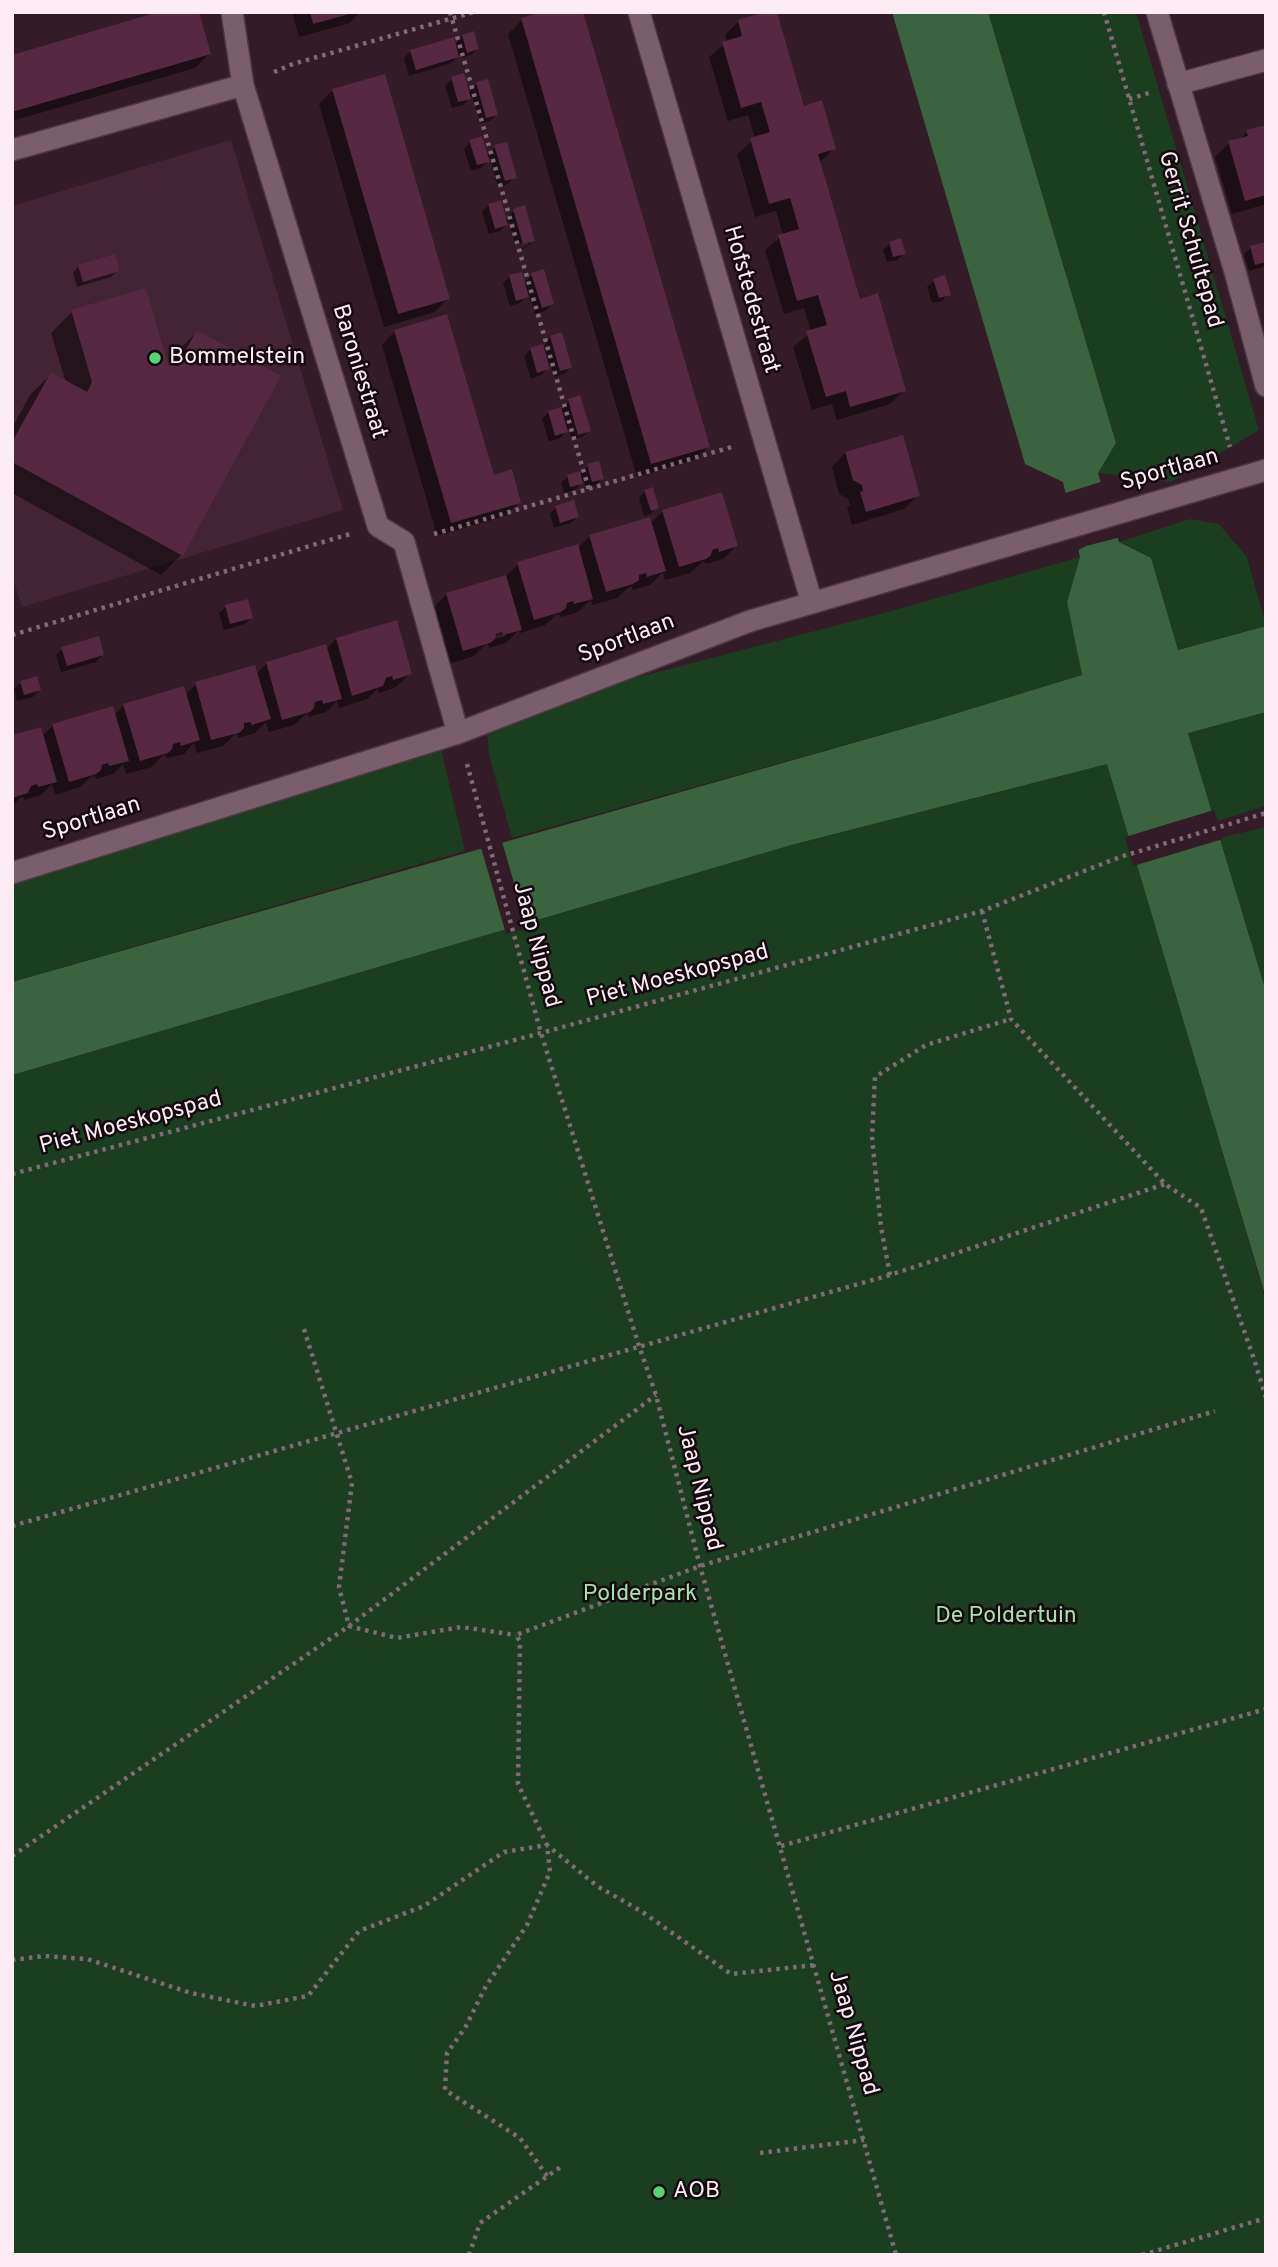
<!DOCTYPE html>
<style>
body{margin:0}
#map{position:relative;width:1278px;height:2267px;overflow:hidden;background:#331b27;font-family:Overpass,sans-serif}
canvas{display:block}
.frame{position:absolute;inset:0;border:14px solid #feecf4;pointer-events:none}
</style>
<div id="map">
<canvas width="1278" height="2267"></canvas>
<div class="frame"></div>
</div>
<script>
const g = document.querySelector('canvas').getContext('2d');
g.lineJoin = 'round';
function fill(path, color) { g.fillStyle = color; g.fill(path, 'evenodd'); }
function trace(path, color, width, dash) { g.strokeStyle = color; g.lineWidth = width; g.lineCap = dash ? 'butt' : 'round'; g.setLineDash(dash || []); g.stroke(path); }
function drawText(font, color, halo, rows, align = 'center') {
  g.font = font + ' Overpass,sans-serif'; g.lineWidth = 5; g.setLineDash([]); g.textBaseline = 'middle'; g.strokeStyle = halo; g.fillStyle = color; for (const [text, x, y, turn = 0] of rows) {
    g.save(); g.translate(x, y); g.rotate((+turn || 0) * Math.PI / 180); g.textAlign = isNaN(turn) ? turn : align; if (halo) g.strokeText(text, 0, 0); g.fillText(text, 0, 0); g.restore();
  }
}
fill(new Path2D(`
 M231,140L343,510L22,607L12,576V206Z`), '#422434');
fill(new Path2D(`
 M988,12H1136L1259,430L1171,482L1098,473L1116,443Z
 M1190,519L1219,524L1247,557L1266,626L1177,650L1151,558L1119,542Z
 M1080,557L1067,602L1082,675L941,718L512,838L489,755L486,717L895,610Z
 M1266,712V806L1214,822L1188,732Z
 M438,736L465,851L12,982V874Z
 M1105,750L1266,1301V2255H12V1074Z
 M1266,827V997L1219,838Z`), '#1b3d20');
fill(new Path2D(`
 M892,12H988L1116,443L1098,473L1119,542L1151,558L1178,650L1266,626V712L1188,733L1266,992V1298L1107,764L791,845L12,1075V982L941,718L1082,675L1067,602L1080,557L1063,482L1025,464Z`), '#3a633f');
fill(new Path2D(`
 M1104,481L1121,537L1086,546L1075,552L1062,494Z
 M1214,810L1223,839L1133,866L1125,837Z
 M501,838L527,928L506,934L480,844Z`), '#331b27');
fill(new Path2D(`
 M292,12H360L350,23L299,37Z
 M522,20L708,447L694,460L637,477L508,34Z
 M739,21L834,148L819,163L859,301L904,390L890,404L837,420L832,404L812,410L793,347L811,332L804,308L784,314L765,250L783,235L776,211L755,217L737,154L755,139L748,115L728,121L709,57L727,42L725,35Z
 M463,36L477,49L471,55L461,58L460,54L451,63L409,76L404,58L410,52L452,40L454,45Z
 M209,54L195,68L12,121V57Z
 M452,79L468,93L477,84L497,114L490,121L480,123L472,96L463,105L452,108L445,86Z
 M333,90L448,298L435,312L384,327L319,104Z
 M1266,126V204L1232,214L1215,157L1229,143L1239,140L1247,132Z
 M470,142L486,156L495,147L515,177L508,184L498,187L490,159L481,168L471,171L464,149Z
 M489,205L505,220L514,211L533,240L527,247L517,250L528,245V241L515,245L509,222L500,231L489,234L482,212Z
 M890,243L904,253L897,260L887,262L883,250Z
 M1266,244V266L1249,271L1244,254L1251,248Z
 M79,266L118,270L111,277L77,287L73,273Z
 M532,275L552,304L545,311L535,314L529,294L520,303L510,306L503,283L509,277L523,284Z
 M934,281L948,294L942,301L932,303L927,287Z
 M72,312L170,364L176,353L197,332L182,554L161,575L12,493V428L30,395L51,374L66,383L51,333Z
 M395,331L493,477L519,502L505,516L437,536L382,345Z
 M550,338L570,368L564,374L554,377L551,366L541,375L531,379L524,356L531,349L544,346Z
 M569,401L589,431L582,437L572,440L569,429L560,438L549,442L542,419L549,412L563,409Z
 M845,453L918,495L904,509L852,525L847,508L850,505L848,499L839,494L832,467Z
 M588,466L602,478L596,485L586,488L584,481L575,490L564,493L561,483L567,477L579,475Z
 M645,491L657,507L651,514L644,516L639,498Z
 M556,507L577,517L571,523L554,528L550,514Z
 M663,511L736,546L723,559L706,564L704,561L702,562L690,573L665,580L663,572L650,585L633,590L632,586L629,587L617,598L592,605L591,599L578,612L561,617L559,614L556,615L545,625L520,633L519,630L506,643L489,648L488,644L484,646L474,656L449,664L433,608L447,594L504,578L518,564L577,549L590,536L650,524ZM506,632V636L495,639L494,636Z
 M226,607L251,617L245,624L224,630L219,613Z
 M336,639L410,674L396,687L379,693L378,688L367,699L339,708L337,701L326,712L309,717L308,713L306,714L294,725L269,732L266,722L255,733L238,738L237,734L234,735L223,746L197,753L194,743L184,754L167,758L166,755L162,756L152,767L126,774L123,764L113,774L96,779L95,776L91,777L80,787L55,795L52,784L41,795L24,800L23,797H21L12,806V737L42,736L53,726L113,716L124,705L185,695L196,684L256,674L267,663L326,650Z
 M62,649L102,655L96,662L61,672L56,655Z
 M21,682L39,690L33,697L17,701L14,689Z`), '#0007');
fill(new Path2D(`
 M158,12H199L211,54L12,112V55Z
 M310,12H353V13L313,24Z
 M542,12H583L710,447L651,464L521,18Z
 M765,12H777L804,106L822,100L836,149L818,154L832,202L860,299L878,293L906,391L850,407L846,391L826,397L806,331L827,325L818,295L797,301L778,235L799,229L790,198L769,204L750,138L770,132L761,102L741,108L722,42L742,36L738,20Z
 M474,31L479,49L467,53L462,35Z
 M454,37L459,57L416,70L410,50Z
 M464,73L471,99L458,102L451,77Z
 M385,74L450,299L398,314L332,89Z
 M488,79L498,115L486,118L476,82Z
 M1266,125V195L1245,201L1228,141L1248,136L1246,130Z
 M482,136L490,162L477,165L469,140Z
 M507,142L517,178L505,181L494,145Z
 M501,200L508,225L495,229L488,204Z
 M525,205L535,241L523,244L513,209Z
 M901,238L906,254L893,257L889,242Z
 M1266,242V262L1255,265L1250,246Z
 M115,254L120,271L83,282L78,265Z
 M544,269L554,304L542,308L531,273Z
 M522,272L529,297L516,301L509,275Z
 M945,275L951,295L939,298L933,279Z
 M146,288L167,361L177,366L197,330L281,376L183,556L12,462V442L51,372L87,392L92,382L71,310Z
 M447,314L494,475L512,469L521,503L451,523L394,330Z
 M562,332L572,368L560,371L550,336Z
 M543,344L550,369L537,373L530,348Z
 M580,395L591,431L578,435L568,399Z
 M561,407L568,432L555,436L548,411Z
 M903,435L920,496L866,512L860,492L863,491L862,485L853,480L845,452Z
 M599,461L604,479L592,482L587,464Z
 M580,471L583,484L570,487L567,475Z
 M653,487L659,508L651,511L644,490Z
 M722,492L738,546L719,552L718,548L712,550L711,555L706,559L679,567L662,510Z
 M574,500L579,517L560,523L555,506Z
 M650,517L666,571L647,577L646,573L639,575V580L633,584L606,592L589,535Z
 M578,544L593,599L574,604L573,601L567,603L566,608L561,612L534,620L517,562Z
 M506,575L522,630L503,635L502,632L496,634L495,639L490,643L463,651L446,593Z
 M248,599L253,618L230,624L225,605Z
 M397,620L412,674L393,680L392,676L386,678L383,686L352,696L336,638Z
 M99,636L104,655L67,666L61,647Z
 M326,644L342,699L323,704L322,700L315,702L314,708L310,712L282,720L266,662Z
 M255,665L271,719L252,725L250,722L244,723V728L239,733L211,740L195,682Z
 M37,676L41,690L24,695L20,681Z
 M184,686L200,740L181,746L180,742L173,744L172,749L168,753L140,761L123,704Z
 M113,706L129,761L109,766L108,763L102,765L101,770L96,774L69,782L52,724Z
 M41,727L57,782L38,787L37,784L31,786L28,793L12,798V735Z`), '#562841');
const minor = new Path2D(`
 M232,12L243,85L378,526L404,542L458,733
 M639,12L812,603
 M1157,12L1236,275L1266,386
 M1178,84L1266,60
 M12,150L243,85
 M12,873L458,733L750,621L1266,470`);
trace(minor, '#4c3842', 24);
trace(new Path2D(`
 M450,12L589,490
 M1104,12L1230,447
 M274,72L293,64L474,12
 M1129,99L1149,93
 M434,534L735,446
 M12,635L350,534
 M467,764L541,1033L639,1346L656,1395L700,1566L896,2255
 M982,911L1011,1019L1165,1184L1201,1208L1254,1359L1266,1398
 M12,1174L541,1033L982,911L1120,857L1266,813
 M890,1275L881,1227L872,1137L875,1077L926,1045L1011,1019
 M304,1329L352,1483L339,1587L349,1626L397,1638L461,1627L516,1635
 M12,1526L890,1275L1165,1184
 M781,1846L1266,1709
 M12,1856L349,1626L656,1395
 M12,1960L44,1956L87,1959L191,1993L255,2006L308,1996L359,1931L424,1906L504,1852L547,1845L597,1886L641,1911L731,1974L815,1965
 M760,2153L864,2140
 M547,2176L520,2138L445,2090L447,2053L465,2028L486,1986L527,1925L550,1872L547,1845L518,1784L520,1641L516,1635L700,1566L1215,1411
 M469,2255L480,2223L562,2166
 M1142,2255L1266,2218`), '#806a75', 4.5, [3.5, 5]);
trace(minor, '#7b5e6c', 21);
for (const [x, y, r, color] of [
 [155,358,7,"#59d56f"],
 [659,2192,7,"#59d56f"]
]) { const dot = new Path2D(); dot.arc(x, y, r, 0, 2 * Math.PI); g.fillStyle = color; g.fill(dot); trace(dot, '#14090f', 2.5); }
drawText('23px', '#feecf4', '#14090f', [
 ["Gerrit Schultepad",1189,240,74],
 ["Hofstedestraat",750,300,74],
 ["Baroniestraat",358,372,73],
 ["Sportlaan",1170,471,-16],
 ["Sportlaan",627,640,-21],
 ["Sportlaan",92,820,-17],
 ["Jaap Nippad",535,945,75],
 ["Piet Moeskopspad",678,977,-15],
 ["Piet Moeskopspad",131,1124,-15],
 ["Jaap Nippad",698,1488,76],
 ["Jaap Nippad",852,2033,74]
]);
drawText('23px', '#feecf4', '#14090f', [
 ["Bommelstein",169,358],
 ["AOB",673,2192]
], 'left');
drawText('23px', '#a3e4a9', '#14090f', [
 ["Polderpark",640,1595],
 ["De Poldertuin",1006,1617]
]);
</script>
